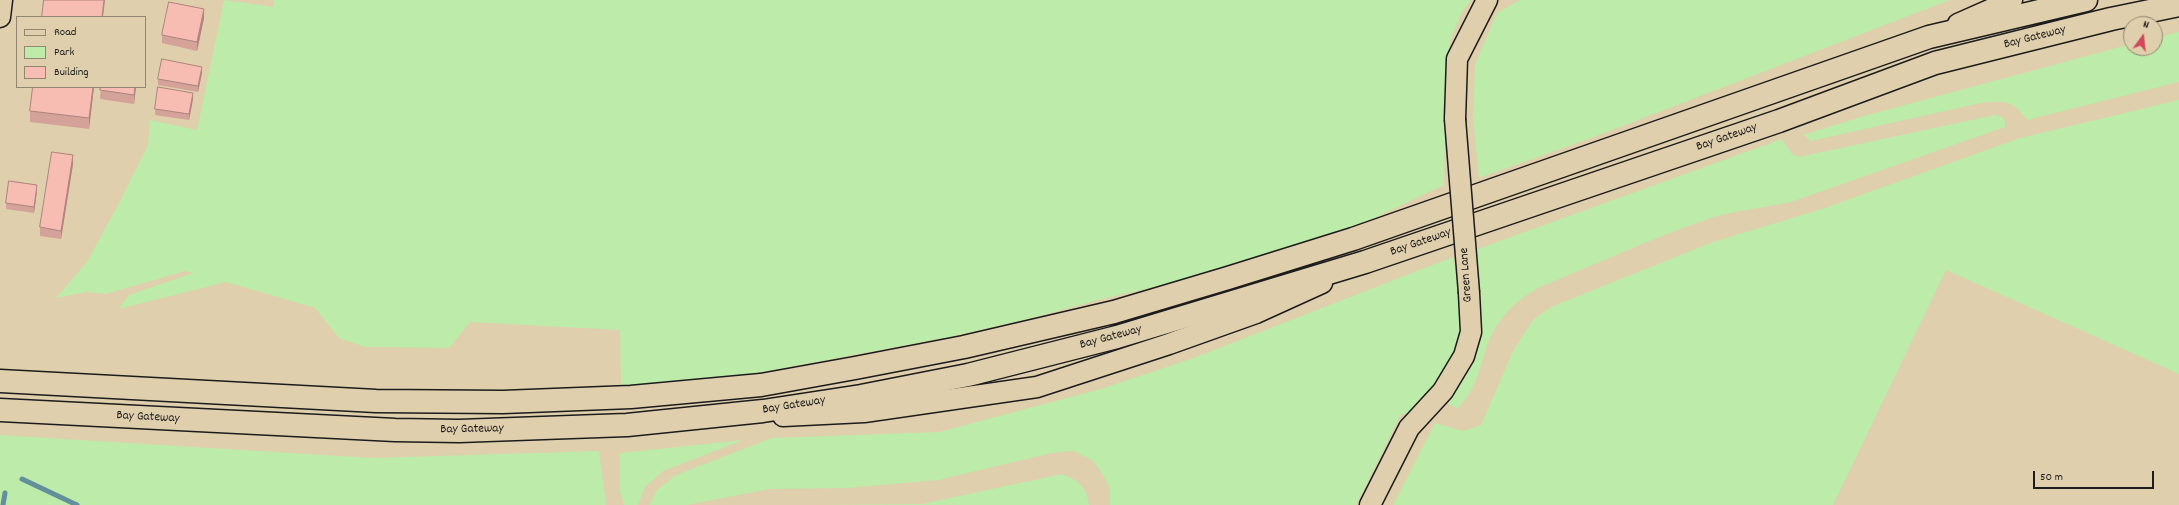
<!DOCTYPE html>
<style>
body{margin:0}
#map{position:relative;width:2179px;height:505px;overflow:hidden;background:#e0cfac;font-family:Dekko,sans-serif}
canvas{display:block}
.legend{position:absolute;left:16px;top:16px;width:130px;height:72px;box-sizing:border-box;background:#e0cfac;border:1px solid #928772;margin:0;padding:5px 7px;list-style:none;font-size:12px;color:#1c1c1c}
.legend li{display:flex;align-items:center;gap:8px;height:20px}
.legend b{width:20px;border:1px solid #928772}
.north{position:absolute;left:2123px;top:16px;width:40px;height:40px;box-sizing:border-box;background:#e0cfac;border:1px solid #928772;border-radius:50%;rotate:15deg;font-size:11px;font-weight:700;line-height:16px;text-align:center;color:#1c1c1c}
.north::after{content:'';display:block;margin:auto;width:14px;height:18px;background:#d1495b;clip-path:polygon(50% 0,100% 100%,50% 72%,0 100%)}
.scale{position:absolute;left:2033px;top:471px;width:121px;height:18px;box-sizing:border-box;border:2px solid #1c1c1c;border-top:0;padding-left:5px;font-size:12px;line-height:14px;white-space:nowrap;color:#1c1c1c;-webkit-text-stroke:3px #e0cfac;paint-order:stroke}
</style>
<div id="map">
<canvas width="2179" height="505"></canvas>
<ul class="legend">
<li><b style="height:5px;background:#e0cfac"></b>Road</li>
<li><b style="height:11px;background:#bcebaa"></b>Park</li>
<li><b style="height:11px;background:#f7bcb2"></b>Building</li>
</ul>
<div class="north">N</div>
<div class="scale">50 m</div>
</div>
<script>
const g = document.querySelector('canvas').getContext('2d');
g.lineJoin = 'round';
function fill(path, color) { g.fillStyle = color; g.fill(path, 'evenodd'); }
function trace(path, color, width, dash) { g.strokeStyle = color; g.lineWidth = width; g.lineCap = dash ? 'butt' : 'round'; g.setLineDash(dash || []); g.stroke(path); }
function drawText(font, color, halo, rows, align = 'center') {
  g.font = font + ' Dekko,sans-serif'; g.lineWidth = 3.5; g.setLineDash([]); g.textBaseline = 'middle'; g.strokeStyle = halo; g.fillStyle = color; for (const [text, x, y, turn = 0] of rows) {
    g.save(); g.translate(x, y); g.rotate((+turn || 0) * Math.PI / 180); g.textAlign = isNaN(turn) ? turn : align; if (halo) g.strokeText(text, 0, 0); g.fillText(text, 0, 0); g.restore();
  }
}
fill(new Path2D(`
 M224,0L274,7V0H1471L1462,12L1450,41L1446,75L1444,185L1370,220L1289,249L1194,278L1102,299L1024,320L944,338L725,379L621,387L620,330L470,322L449,348L365,347L339,338L315,308L226,282L118,309L129,295L193,273L185,271L106,294L86,292L56,298L87,262L119,203L148,145L150,120L197,130Z
 M1520,0H1950L1594,137L1479,178L1473,118L1475,64L1497,13Z
 M2179,32V82L2027,120C2013,101 2008,101 1985,102L1811,141L1803,135L1864,116L2131,44V48H2155V38Z
 M2179,100V374L1946,270L1833,505H1393L1435,423L1463,431L1481,425L1513,351L1533,320L1551,307L1713,242L1822,209L2020,138Z
 M1995,115L2002,117L2005,121V127L1791,202C1763,208 1735,210 1708,219C1650,239 1594,265 1538,288C1516,300 1499,317 1489,341C1479,367 1478,387 1458,408L1450,405L1447,400L1469,364L1475,250L1782,139L1792,154L1799,157Z
 M1453,257C1457,283 1468,325 1460,350C1453,372 1427,397 1413,414H1401L1356,505H1110V488L1100,470L1092,460L1073,451L1052,453L938,480L846,488L769,489L687,505H649L657,490L676,475L772,438L939,432L1101,389L1191,359Z
 M0,435L371,458L599,451L606,505H0Z
 M743,440L663,471L645,487L638,505H624L620,492V453Z
 M1062,474C1078,480 1087,487 1089,505H819L922,504Z`), '#bcebaa');
trace(new Path2D(`
 M22,479L77,505
 M3,505L5,493`), '#628f9c', 5);
const minor = new Path2D(`
 M0,17L2,0
 M1958,24L2012,0
 M1455,119L1457,59L1487,0
 M783,416L864,412L1037,387L1169,344L1256,313L1322,283
 M1370,505L1409,428L1443,391L1464,356L1471,332L1469,293`);
const highway = new Path2D(`
 M0,381L376,401L503,402L631,397L761,385L855,368L964,347L1114,312L1228,278L1353,239L1929,37L2086,0
 M0,410L395,430L459,431L627,425L763,411L861,396L968,375L1117,337L1365,262L1779,121L1935,63L2111,19L2179,5`);
trace(minor, '#1c1c1c', 23);
trace(highway, '#1c1c1c', 25);
trace(minor, '#e0cfac', 20);
trace(highway, '#e0cfac', 22);
const minorBridge = new Path2D(`
 M1455,119L1469,293`);
trace(minorBridge, '#1c1c1c', 23, []);
trace(minorBridge, '#e0cfac', 20);
fill(new Path2D(`
 M204,18L197,51L162,43V35Z
 M202,73L198,92L158,85V79Z
 M33,87H94L89,129L30,122V111Z
 M101,87H136L134,104L100,99Z
 M193,99L189,120L155,115V109Z
 M73,164L61,239L40,236V227Z
 M37,191L34,213L6,209V203Z`), '#d4a299');
fill(new Path2D(`
 M104,0H105L103,17H102Z
 M204,9V18L197,51V42Z
 M202,67V73L198,92V86Z
 M93,87H94L89,129V118Z
 M135,87H136L134,104V95Z
 M193,93V99L189,120V114Z
 M73,155V164L61,239V231Z
 M37,185V191L34,213V207Z`), '#ad847d');
const building = new Path2D(`
 M44,0H104L102,17H42Z
 M169,2L204,9L197,42L162,35Z
 M162,59L202,67L198,86L158,79Z
 M33,87H93L89,118L30,111Z
 M101,87H135L134,95L100,90Z
 M158,87L193,93L189,114L155,109Z
 M52,152L73,155L61,231L40,227Z
 M9,181L37,185L34,207L6,203Z`);
fill(building, '#f7bcb2');
trace(building, '#ad847d', 1);
drawText('13px', '#1c1c1c', '#e0cfac', [
 ["Bay Gateway",2035,38,-14],
 ["Bay Gateway",1727,138,-19],
 ["Bay Gateway",1421,243,-19],
 ["Green Lane",1467,275,-94],
 ["Bay Gateway",1111,338,-15],
 ["Bay Gateway",794,406,-9],
 ["Bay Gateway",148,418,3],
 ["Bay Gateway",472,430,-1]
]);
</script>
